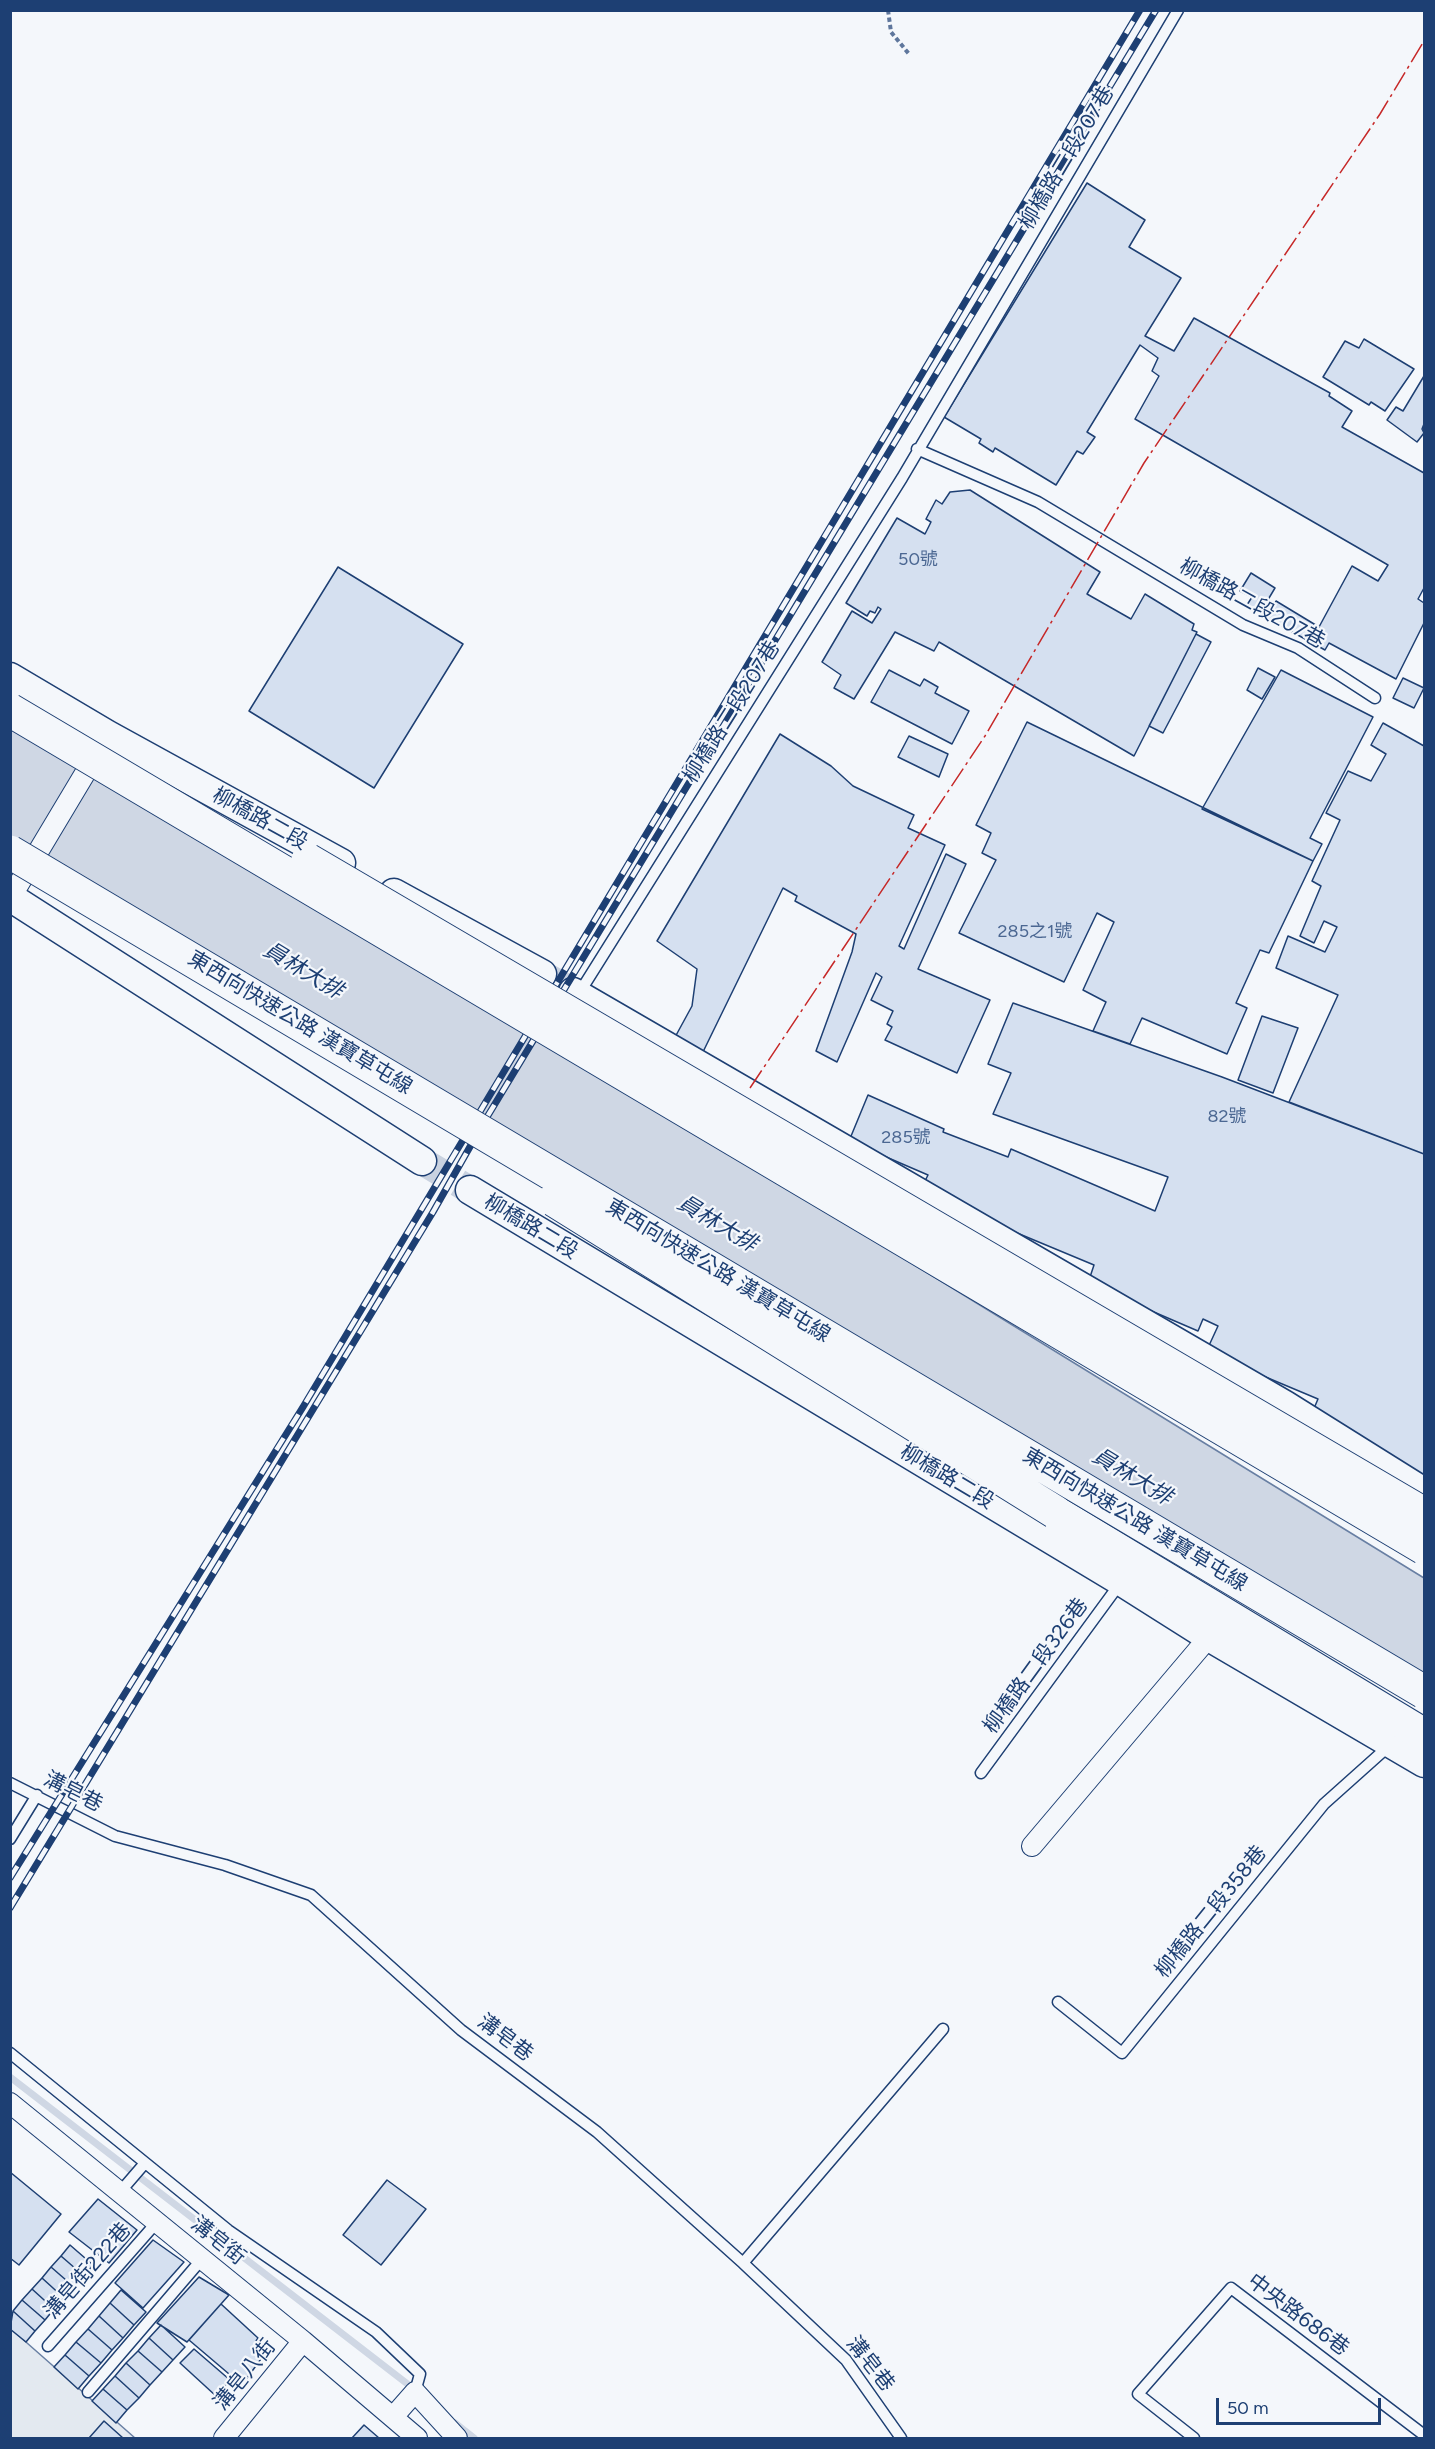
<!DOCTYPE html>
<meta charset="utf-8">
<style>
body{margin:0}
#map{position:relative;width:1435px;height:2449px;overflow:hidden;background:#f4f7fb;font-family:Figtree,sans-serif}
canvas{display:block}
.frame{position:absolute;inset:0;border:12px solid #1d3f73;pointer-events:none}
.scale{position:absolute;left:1216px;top:2398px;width:165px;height:27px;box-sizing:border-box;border:3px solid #1d3f73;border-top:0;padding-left:8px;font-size:18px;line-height:21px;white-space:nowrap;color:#1d3f73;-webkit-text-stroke:4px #f4f7fb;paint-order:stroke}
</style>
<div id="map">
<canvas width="1435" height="2449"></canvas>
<div class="frame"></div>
<div class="scale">50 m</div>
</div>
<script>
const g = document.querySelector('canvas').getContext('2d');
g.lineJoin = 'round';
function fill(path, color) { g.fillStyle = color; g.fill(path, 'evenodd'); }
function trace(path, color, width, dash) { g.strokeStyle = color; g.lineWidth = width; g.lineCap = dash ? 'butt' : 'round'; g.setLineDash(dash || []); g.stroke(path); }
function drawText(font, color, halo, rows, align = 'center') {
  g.font = font + ' Figtree,"Noto Sans TC",sans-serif'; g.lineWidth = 4.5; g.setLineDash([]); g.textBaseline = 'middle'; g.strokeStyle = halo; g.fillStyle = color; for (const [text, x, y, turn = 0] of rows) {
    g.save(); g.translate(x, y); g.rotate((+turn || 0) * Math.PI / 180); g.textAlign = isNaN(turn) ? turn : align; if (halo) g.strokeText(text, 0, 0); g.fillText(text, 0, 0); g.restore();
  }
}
const green = new Path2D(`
 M10,2328L135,2438H11Z`);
fill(green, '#e3e9f0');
trace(green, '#687fa3', 1.5);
const water = new Path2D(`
 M11,728L892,1251L1424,1578V1680L11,838Z`);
fill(water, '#cfd7e4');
trace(water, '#687fa3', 1.5);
trace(new Path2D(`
 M10,2077L414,2389
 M455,2423L474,2438`), '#cfd7e4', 7);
const building = new Path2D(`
 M1087,183L1145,220L1129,247L1181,278L1145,336L1174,351L1194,318L1330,393L1329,396L1352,411L1342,427L1424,473V588L1418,599L1424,603V623L1396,679L1329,643L1325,650L1267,618L1276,601L1319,627L1352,566L1378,581L1388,565L1135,419L1159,376L1152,371L1158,358L1140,345L1087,432L1095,437L1083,454L1077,451L1056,485L995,448L993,452L979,443L981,439L944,417Z
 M1364,339L1414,369L1385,411L1371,402L1369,405L1323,377L1345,341L1359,348Z
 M1424,376V424L1422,429L1424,433L1417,442L1387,420L1396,407L1403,411Z
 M970,490L1100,572L1087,594L1131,619L1145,594L1194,624L1192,630L1197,632L1134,756L939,642L934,651L895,632L854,699L834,688L841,675L822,662L852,611L872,623L881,609L878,607L875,613L870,611L867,616L846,603L897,518L925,534L931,522L926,519L936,500L942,504L950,492Z
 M338,567L463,644L374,788L249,711Z
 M1251,573L1275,588L1260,613L1247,605L1252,597L1240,591Z
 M1196,634L1211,642L1163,733L1149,726Z
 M1258,668L1275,677L1262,699L1247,690Z
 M889,670L920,686L924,679L938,687L935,693L969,711L952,744L871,702Z
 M1281,670L1373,717L1310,838L1322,844L1313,861L1202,809Z
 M1403,678L1424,688L1414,708L1393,698Z
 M1027,722L1313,861L1269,953L1260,950L1236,1003L1247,1008L1227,1054L1142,1018L1130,1044L1093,1031L1106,1002L1083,990L1114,922L1097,913L1064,982L959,933L996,860L982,853L991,833L976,825Z
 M1383,723L1424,746V1154L1289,1102L1338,995L1276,968L1288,936L1325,952L1337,927L1324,921L1314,943L1300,936L1321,886L1312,881L1340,820L1326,813L1348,771L1371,781L1386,754L1371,745Z
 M780,734L831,766L853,786L914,815L908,828L945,845L899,946L904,949L946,854L966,864L918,969L990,1000L957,1073L885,1040L892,1027L887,1024L893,1011L871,1000L882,977L876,973L837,1062L816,1051L852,952L856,934L795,901L797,896L783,888L701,1056L674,1039L692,1006L697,969L657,941Z
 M909,736L948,754L939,777L898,757Z
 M1013,1003L1222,1077L1424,1154V1480L1312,1413L1318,1399L1206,1352L1218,1326L1203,1319L1198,1331L1112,1294L1089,1280L1094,1265L981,1218L924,1183L928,1175L849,1141L868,1095L944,1129L943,1132L1008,1157L1011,1149L1155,1211L1168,1177L993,1114L1011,1073L988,1064Z
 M1262,1016L1298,1028L1273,1093L1238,1080Z
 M10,2172L61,2214L19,2265L10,2258Z
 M387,2180L426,2209L381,2265L343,2235Z
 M98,2199L137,2230L109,2263L69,2232Z
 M153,2240L184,2262L143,2308L115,2283Z
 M70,2245L93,2265L84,2276L61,2256Z
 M61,2256L84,2276L74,2287L51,2267Z
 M51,2267L74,2287L64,2298L42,2278Z
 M199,2277L229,2295L187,2342L157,2323Z
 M42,2278L64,2298L54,2309L32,2289Z
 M32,2289L54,2309L45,2320L22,2300Z
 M121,2290L146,2312L134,2325L110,2303Z
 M22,2300L45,2320L35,2331L13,2311Z
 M110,2303L134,2325L123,2338L99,2316Z
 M221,2304L258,2338L256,2341L266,2352L242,2385L189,2340Z
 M13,2311L35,2331L26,2342L10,2329Z
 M99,2316L123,2338L112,2350L88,2329Z
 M161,2325L185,2347L173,2360L149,2338Z
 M88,2329L112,2350L101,2363L76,2342Z
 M149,2338L173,2360L162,2372L138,2351Z
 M76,2342L101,2363L89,2376L65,2355Z
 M194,2349L230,2380L216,2396L180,2363Z
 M138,2351L162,2372L150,2385L126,2363Z
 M65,2355L89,2376L78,2389L54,2367Z
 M126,2363L150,2385L139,2398L115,2376Z
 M115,2376L139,2398L127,2410L103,2389Z
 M103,2389L127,2410L116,2423L92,2401Z
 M104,2421L123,2438H89Z
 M364,2425L379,2438H352Z`);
fill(building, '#d5e0f0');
trace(building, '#1d3f73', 1.5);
trace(new Path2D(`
 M542,974L573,992
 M422,1161L470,1190`), '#c9d2e0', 28, [28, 14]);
const lane = new Path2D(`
 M917,449L1038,502L1243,625L1298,648L1375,698
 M578,995L902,478L1178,10
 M981,1773L1121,1582
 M10,1783L115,1836L225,1865L311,1895L461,2030L597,2132L743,2263L846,2360L901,2438
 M10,1839L37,1795
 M1058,2002L1122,2053L1324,1804L1390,1745
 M10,2053L228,2230L376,2332L420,2374L415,2392
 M120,2192L145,2163
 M743,2263L943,2029
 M48,2346L157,2222
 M88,2392L202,2259
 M1194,2438L1138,2394L1231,2288L1424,2435`);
const street = new Path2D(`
 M11,897L99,750
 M1032,1846L1209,1637
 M10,2103L303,2341L417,2438
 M393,2417L415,2392L457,2438
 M224,2438L303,2341`);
const secondary = new Path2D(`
 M10,677L108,735L341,863
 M394,893L542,974
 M10,897L422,1161
 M573,992L1285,1405L1424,1492
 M470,1190L1122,1582L1209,1637L1424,1763`);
const highway = new Path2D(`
 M1055,1512L1424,1735`);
trace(lane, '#1d3f73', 13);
trace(street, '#1d3f73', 22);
trace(secondary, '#1d3f73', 31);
trace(highway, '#1d3f73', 35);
trace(new Path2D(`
 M888,10L891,32L909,54`), '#5e769c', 4, [4.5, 3]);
trace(lane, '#f4f7fb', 10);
trace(street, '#f4f7fb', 20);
trace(secondary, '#f4f7fb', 28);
trace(highway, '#f4f7fb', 33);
const rail = new Path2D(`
 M10,1878L303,1407L1140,10
 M10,1908L433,1212L484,1122L1156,10`);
trace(rail, '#1d3f73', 7);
trace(rail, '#f4f7fb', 4.5, [14]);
const highwayBridge = new Path2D(`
 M10,710L1424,1548
 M10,852L1424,1692
 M308,860L1424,1514
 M554,1200L1055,1512`);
trace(highwayBridge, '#1d3f73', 35, []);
trace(highwayBridge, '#f4f7fb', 33);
trace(new Path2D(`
 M750,1088L985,736L1144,463L1380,114L1424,41`), '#c62828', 1.5, [21, 4.5, 3, 4.5]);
drawText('18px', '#4b6792', null, [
 ["50號",918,560],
 ["285之1號",1035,932],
 ["82號",1227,1117],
 ["285號",906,1138]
]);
drawText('21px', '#1d3f73', '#f4f7fb', [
 ["柳橋路二段207巷",1067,158,-59],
 ["柳橋路二段207巷",1252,604,29],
 ["柳橋路二段207巷",732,712,-58],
 ["柳橋路二段",260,819,29],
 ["東西向快速公路 漢寶草屯線",300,1023,31],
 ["柳橋路二段",531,1227,31],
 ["東西向快速公路 漢寶草屯線",718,1271,31],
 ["柳橋路二段",947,1477,31],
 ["東西向快速公路 漢寶草屯線",1135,1520,31],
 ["柳橋路二段326巷",1036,1666,-54],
 ["溝皂巷",73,1792,27],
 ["柳橋路二段358巷",1211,1912,-51],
 ["溝皂巷",505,2038,37],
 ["溝皂街",218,2241,39],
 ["溝皂街222巷",88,2271,-49],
 ["中央路686巷",1298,2315,37],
 ["溝皂巷",870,2364,52],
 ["溝皂八街",245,2375,-51]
]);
drawText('italic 22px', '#1d3f73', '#f4f7fb', [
 ["員林大排",303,971,31],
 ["員林大排",717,1224,31],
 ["員林大排",1132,1477,31]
]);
</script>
